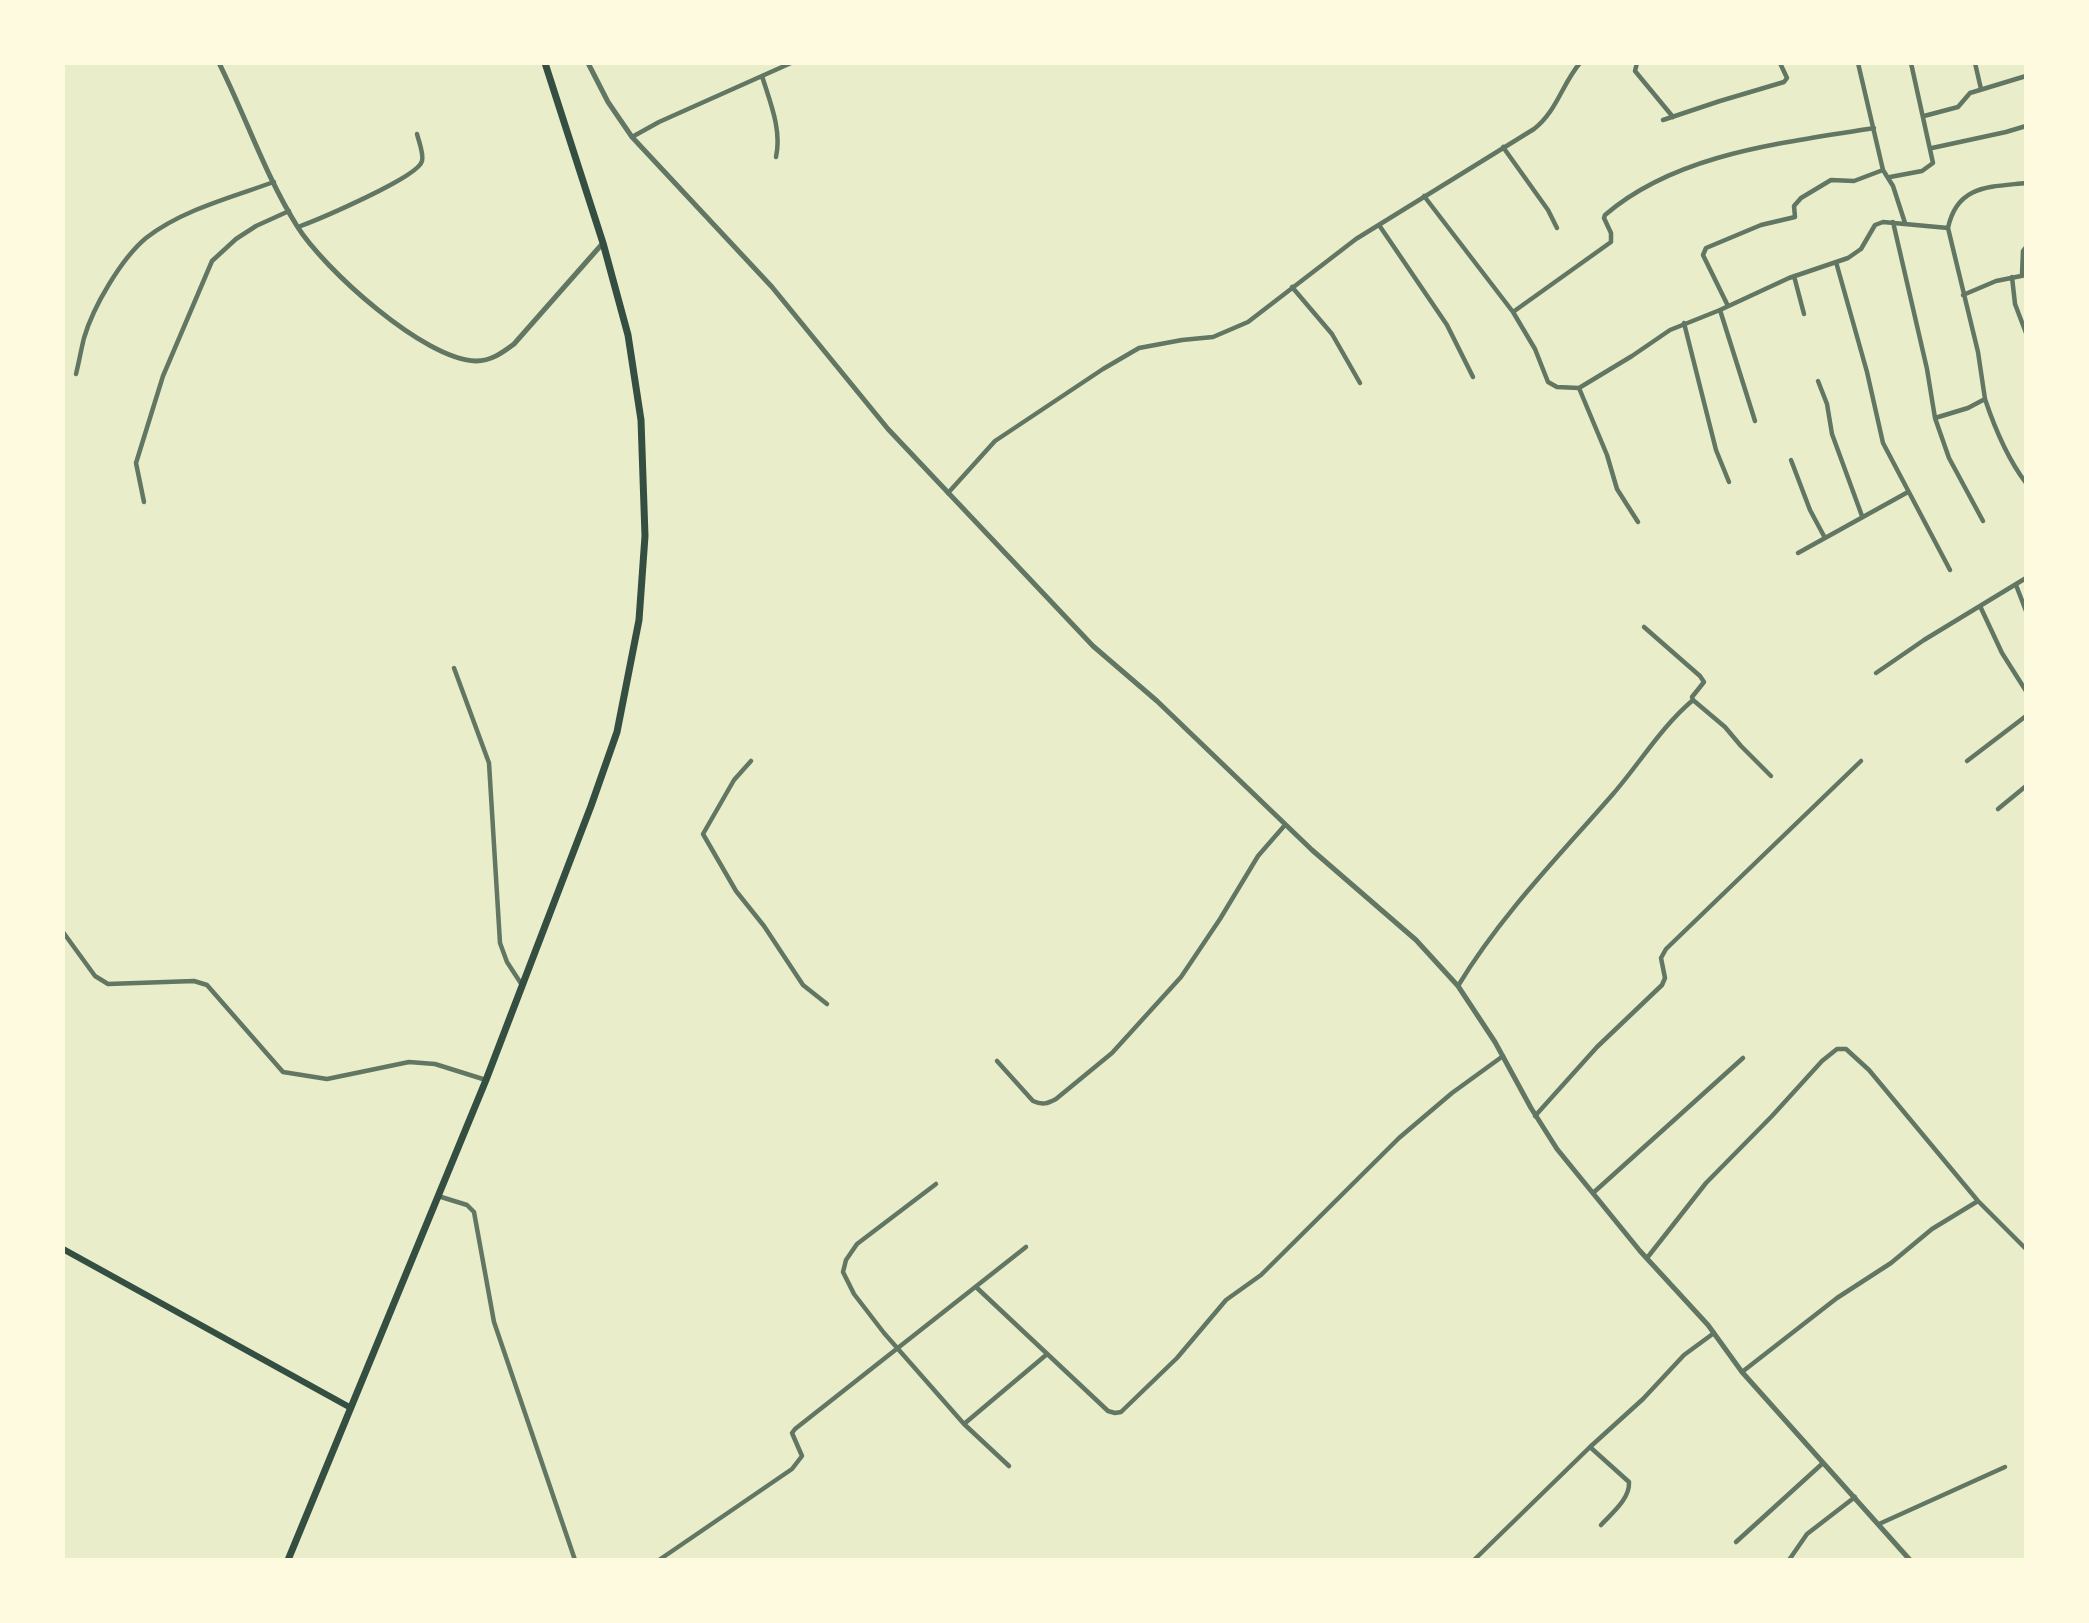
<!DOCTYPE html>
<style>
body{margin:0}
#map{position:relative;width:2089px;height:1623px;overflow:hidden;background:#e9edc9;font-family:"Source Sans 3",sans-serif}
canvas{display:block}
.frame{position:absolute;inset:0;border:65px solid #fefae0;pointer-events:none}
</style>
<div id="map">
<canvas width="2089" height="1623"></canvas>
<div class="frame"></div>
</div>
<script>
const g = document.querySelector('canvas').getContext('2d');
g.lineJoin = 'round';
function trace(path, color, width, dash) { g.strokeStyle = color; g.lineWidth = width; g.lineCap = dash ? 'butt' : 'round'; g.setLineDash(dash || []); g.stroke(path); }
trace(new Path2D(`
 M1637,63L1635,71L1673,117
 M1858,63L1883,170L1893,186L1905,223
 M1975,63L1981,89
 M762,76C770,102 782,130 776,157
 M1924,116L1958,107L1970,93L2026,76
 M1663,120L1720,101L1784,82L1787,78L1780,63
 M632,137L659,122L791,63
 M1503,147L1548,210L1557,228
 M1932,148L2006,132L2026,126
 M1890,177L1922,171L1933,163L1911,63
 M1424,196L1513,312L1535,349L1548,382L1557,387L1579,388L1632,356L1670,330L1720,310L1789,278L1848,258L1861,249L1875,225L1883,222L1948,228
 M1893,222L1927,369L1935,418L1949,458L1983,521
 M1379,225L1447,325L1473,377
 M298,227C317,220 419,177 422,161C424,154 419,142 417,134
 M1836,262L1867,372L1883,443L1950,570
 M2022,275L2023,251L2026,247
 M1794,276L1804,314
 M2012,277L2015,304L2026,333
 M1292,287L1332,334L1360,383
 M1963,295L1996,281L2026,275
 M1728,306L1703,255L1706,248L1761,225L1795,217L1794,206L1801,198L1831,180L1854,181L1883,170
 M1720,310L1755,421
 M1513,312L1611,242V233L1604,218L1605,215C1677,153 1783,143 1874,128
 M1684,323L1716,450L1729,482
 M76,374C79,362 81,350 84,338C93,307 121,259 146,238C182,210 232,197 274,182
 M1818,381L1827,404L1832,434L1862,516
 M1579,388L1607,455L1617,489L1638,522
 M1985,399C1995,429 2007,458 2026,483
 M1935,418L1968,408L1985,399L1978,352L1948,228C1957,185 1989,187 2026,183
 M1791,460L1810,510L1825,538
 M948,493L995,441L1103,369L1139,348L1182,340L1213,337L1248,322L1356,239L1534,129C1557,111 1562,84 1580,63
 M144,502L136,463L163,376L212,261L236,239L256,226L289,211
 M1798,553L1908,492
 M2016,585L2026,611
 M1980,606L2002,653L2026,691
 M1644,627L1700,676L1704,682L1692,697L1693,700L1725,727L1741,746L1771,776
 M454,668L489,763L500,943L507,962L522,985
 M1876,673L1924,640L2026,578
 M751,761L734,780L703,834L736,891L764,926L803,985L827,1004
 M1967,761L2026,716
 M1998,809L2026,786
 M63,932L95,976L108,984L194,981L207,985L283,1072L327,1079L409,1062L435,1064L486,1080
 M1458,986C1501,915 1559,856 1613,794C1640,763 1661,727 1693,700
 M997,1061L1033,1101C1042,1105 1047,1104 1056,1099L1112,1053L1181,977L1220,919L1258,856L1285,825
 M1535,1116L1597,1047L1662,985L1665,978L1661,958L1666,949L1861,761
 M936,1184L857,1244L846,1260L843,1272L854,1294L884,1333L964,1424L1009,1466
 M1593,1193L1743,1058
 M438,1196L467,1205L474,1212L494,1322L575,1560
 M1647,1258L1706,1183L1772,1116L1822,1061L1837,1049H1846L1869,1070L1978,1201L2026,1249
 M976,1287L1108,1411L1115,1413L1121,1412L1177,1358L1226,1300L1261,1275L1399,1138L1452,1093L1503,1056
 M1742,1372L1837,1298L1891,1263L1932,1229L1978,1201
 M964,1424L1046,1355
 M1879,1524L2005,1467
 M1601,1525C1612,1513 1630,1499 1629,1482L1590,1447L1643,1399L1684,1355L1714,1333
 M1736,1542L1823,1463
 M659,1560L792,1469L802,1456L792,1433L795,1429L1026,1247
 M1474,1560L1590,1447
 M1789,1560L1807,1534L1855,1497`), '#617663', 4.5);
trace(new Path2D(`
 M219,63C246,117 265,175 297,226C323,268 424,360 476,361C491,361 502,353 514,344L603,243
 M588,63L608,102L632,137L772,287L888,429L1093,646L1157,701L1312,850L1416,940L1458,986L1495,1042L1531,1108L1557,1149L1640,1251L1708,1325L1742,1372L1910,1560`), '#617663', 5);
trace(new Path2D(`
 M63,1249L351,1408`), '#344e41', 6);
trace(new Path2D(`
 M288,1560L486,1080L591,806L617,732L639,620L645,536L641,420L628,335L603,243L545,63`), '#344e41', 7);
</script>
